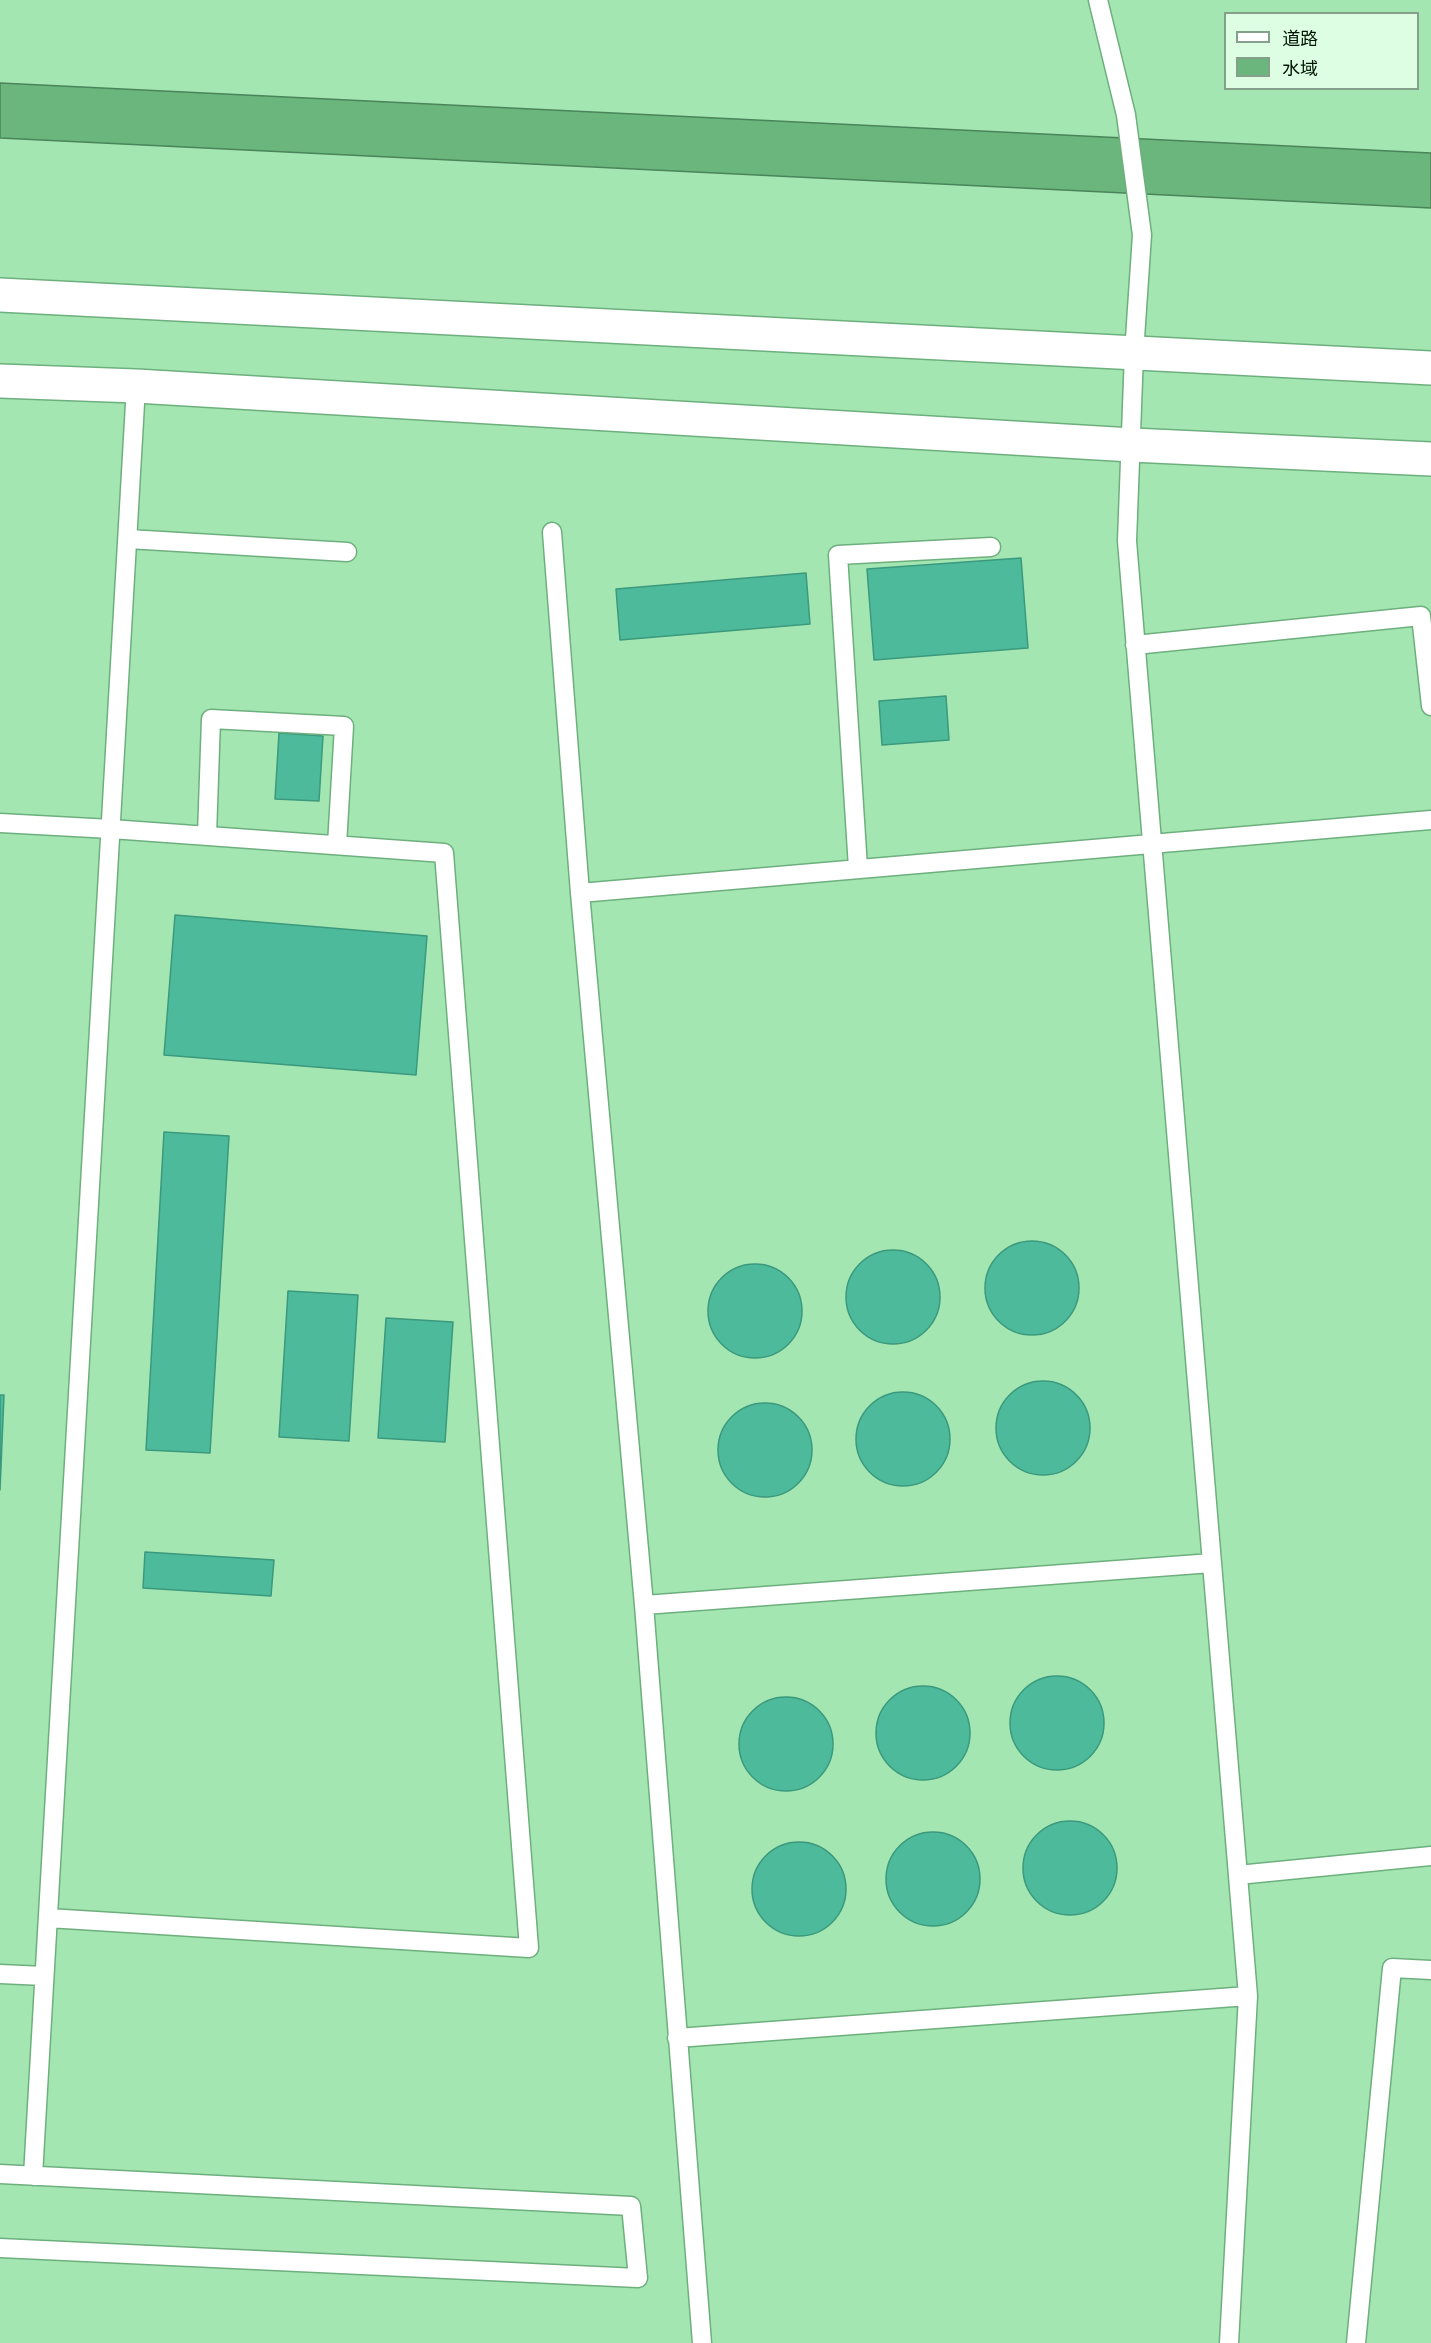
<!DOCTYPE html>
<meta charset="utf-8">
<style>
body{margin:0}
#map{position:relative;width:1431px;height:2343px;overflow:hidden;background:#a3e6b2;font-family:Quicksand,"Noto Sans SC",sans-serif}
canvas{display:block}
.legend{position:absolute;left:1224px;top:12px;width:195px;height:78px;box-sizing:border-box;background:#ddfee3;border:2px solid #85a08a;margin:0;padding:8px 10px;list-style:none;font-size:18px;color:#001404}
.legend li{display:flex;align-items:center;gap:12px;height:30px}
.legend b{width:30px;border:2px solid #85a08a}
</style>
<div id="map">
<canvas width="1431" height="2343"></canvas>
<ul class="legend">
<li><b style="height:8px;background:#fff"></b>道路</li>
<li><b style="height:16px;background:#6ab67d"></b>水域</li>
</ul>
</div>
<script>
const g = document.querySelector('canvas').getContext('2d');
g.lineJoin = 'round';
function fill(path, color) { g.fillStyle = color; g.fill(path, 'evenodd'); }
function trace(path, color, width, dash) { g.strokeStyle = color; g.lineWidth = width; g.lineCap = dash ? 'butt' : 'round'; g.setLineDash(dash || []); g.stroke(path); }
const water = new Path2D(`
 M0,83L1431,153V208L0,138Z`);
fill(water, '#6ab67d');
trace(water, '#4a8559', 1.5);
const building = new Path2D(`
 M1021,558L1028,648L874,660L867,569Z
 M806,573L810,624L620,640L616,589Z
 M946,696L949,740L882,745L879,701Z
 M279,733L323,736L319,801L275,799Z
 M175,915L427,936L416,1075L164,1055Z
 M164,1132L229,1136L210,1453L146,1450Z
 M985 1288a47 47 0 1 1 94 0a47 47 0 1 1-94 0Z
 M846 1297a47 47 0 1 1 94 0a47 47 0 1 1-94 0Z
 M708 1311a47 47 0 1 1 94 0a47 47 0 1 1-94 0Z
 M288,1291L358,1295L349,1441L279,1437Z
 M386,1318L453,1322L445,1442L378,1438Z
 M996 1428a47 47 0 1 1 94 0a47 47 0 1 1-94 0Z
 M856 1439a47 47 0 1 1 94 0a47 47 0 1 1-94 0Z
 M0,1395H4L0,1490Z
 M718 1450a47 47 0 1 1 94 0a47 47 0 1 1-94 0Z
 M145,1552L274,1560L271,1596L143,1588Z
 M1010 1723a47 47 0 1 1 94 0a47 47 0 1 1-94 0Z
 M876 1733a47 47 0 1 1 94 0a47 47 0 1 1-94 0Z
 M739 1744a47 47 0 1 1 94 0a47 47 0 1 1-94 0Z
 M1023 1868a47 47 0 1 1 94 0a47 47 0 1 1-94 0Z
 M886 1879a47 47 0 1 1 94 0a47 47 0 1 1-94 0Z
 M752 1889a47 47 0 1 1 94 0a47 47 0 1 1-94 0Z`);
fill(building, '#4dbb9b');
trace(building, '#3b997d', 1.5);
const lane = new Path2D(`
 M1098,0L1126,115L1142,235L1134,353L1127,541L1248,1996
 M552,532L580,893L644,1605L702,2343
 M128,539L347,552
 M1135,645L1421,616L1431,706
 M0,823L111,829L444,853L529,1948L48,1918
 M207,835L211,719L344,726L337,845
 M858,868L838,555L991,547
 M580,893L1431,820
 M644,1605L1212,1563
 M1238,1875L1431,1856
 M0,1974L44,1976
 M677,2038L1248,1996L1229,2343
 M0,2174L631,2206L638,2278L0,2248
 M33,2176L136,386
 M1356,2343L1392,1968L1431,1970`);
const street = new Path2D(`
 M0,295L1431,368
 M0,381L136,386L1132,445L1431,459`);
trace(lane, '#6eaf7e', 21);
trace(street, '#6eaf7e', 36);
trace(lane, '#fff', 18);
trace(street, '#fff', 33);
</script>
